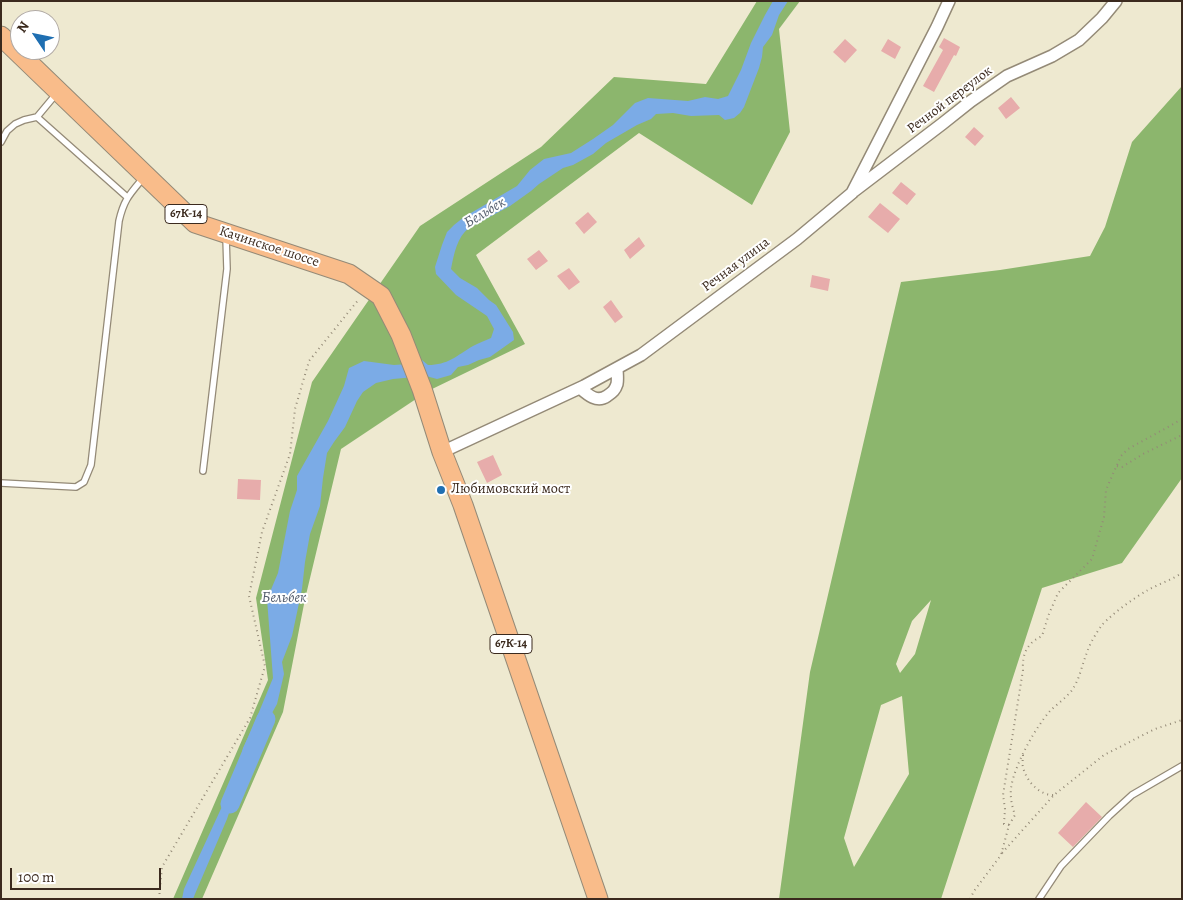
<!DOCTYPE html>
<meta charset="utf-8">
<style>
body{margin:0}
#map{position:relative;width:1183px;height:900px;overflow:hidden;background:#eee9d0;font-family:Alegreya,serif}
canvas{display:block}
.frame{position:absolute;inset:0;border:2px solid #3b2a1e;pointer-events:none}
.north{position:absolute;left:10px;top:10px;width:50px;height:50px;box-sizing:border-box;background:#fff;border:1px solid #b1aaa5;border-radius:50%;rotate:304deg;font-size:14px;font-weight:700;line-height:20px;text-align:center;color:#3b2a1e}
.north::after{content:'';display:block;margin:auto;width:18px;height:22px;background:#1f6fb2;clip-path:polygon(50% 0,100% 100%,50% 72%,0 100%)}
.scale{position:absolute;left:10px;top:868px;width:151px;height:22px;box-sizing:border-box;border:2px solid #3b2a1e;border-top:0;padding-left:6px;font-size:15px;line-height:18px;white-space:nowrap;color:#3b2a1e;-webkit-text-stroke:4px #fff;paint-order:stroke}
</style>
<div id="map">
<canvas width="1183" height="900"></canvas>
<div class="frame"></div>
<div class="north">N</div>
<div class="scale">100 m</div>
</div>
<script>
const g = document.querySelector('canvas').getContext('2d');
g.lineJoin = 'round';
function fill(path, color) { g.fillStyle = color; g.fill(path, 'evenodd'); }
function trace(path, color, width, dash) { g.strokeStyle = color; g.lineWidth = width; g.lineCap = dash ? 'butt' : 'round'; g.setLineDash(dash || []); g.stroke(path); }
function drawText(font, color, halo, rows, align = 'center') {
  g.font = font + ' Alegreya,serif'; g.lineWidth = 4; g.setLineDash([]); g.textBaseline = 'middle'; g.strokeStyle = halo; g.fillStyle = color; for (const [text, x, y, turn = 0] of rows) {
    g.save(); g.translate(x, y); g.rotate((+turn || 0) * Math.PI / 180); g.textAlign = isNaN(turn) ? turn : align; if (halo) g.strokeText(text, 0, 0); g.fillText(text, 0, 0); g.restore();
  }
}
fill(new Path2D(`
 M757,1H800L779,29L790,132L752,205L639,133L476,255L525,344L428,391L341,449L305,599L283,712L202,899H173L268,680L256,598L312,382L420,226L541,147L614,77L706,84Z
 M1182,86V478L1122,563L1042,588L941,899H779L810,672L901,282L1000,270L1090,256L1105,227L1132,142ZM931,600L915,654L900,673L896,664L912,621ZM902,696L909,774L854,867L844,838L881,705Z`), '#8cb66d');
fill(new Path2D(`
 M773,1H788L779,15L772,35L763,47L762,57L759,68L744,107L740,113L734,118L725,120L719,115L691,116L673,113L656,114L651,119L637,125L606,143L593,154L573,165L563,168L539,184L531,191L510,206L469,228C457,237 454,254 451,269L460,278L477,288L489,300L496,305L513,332L514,340L490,357L479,360L468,365L458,367L451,375L437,379L426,376L393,379L376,383L363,392L357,401L345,427L334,442L327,453L323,478L320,506L310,534L305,562L302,589L292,636L282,662L284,674L277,704L258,738L238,786L227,819L195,894L193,899H182L184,889L237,774L243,748L252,729L273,678L267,599L278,573L290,511L297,490V476L328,421L344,386L349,368L364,361L394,365L408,364L422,360L428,365C448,365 456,356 473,346C478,343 485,341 491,338L494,329L487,316L456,295L436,274L435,267L442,245L447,232L454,225L464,217L517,186L530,170L544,159L571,153L593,139L613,125L635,103L648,98L688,101L705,97L718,99L728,96L741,70L751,43L765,15Z`), '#7babe6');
trace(new Path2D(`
 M230,804L266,719`), '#7babe6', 19);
fill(new Path2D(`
 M944,38L960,47L956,56L954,55L934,92L923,86L943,50L939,47Z
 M845,39L857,50L845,63L833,52Z
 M888,39L901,47L895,59L881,51Z
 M1011,97L1020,108L1006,119L998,108Z
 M974,127L984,136L975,146L965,137Z
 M901,182L916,194L907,205L892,193Z
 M880,203L900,219L888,233L868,217Z
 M588,212L597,222L584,234L575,223Z
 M639,237L645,246L630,259L624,250Z
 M539,250L548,261L536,270L527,259Z
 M569,268L580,282L569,290L557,276Z
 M812,275L830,279L828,291L810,287Z
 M611,300L623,317L615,323L603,307Z
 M493,455L502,475L487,483L477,462Z
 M238,479L261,480L260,500L237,499Z
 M1086,802L1102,817L1073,847L1058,833Z`), '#e7acab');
const lane = new Path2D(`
 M37,117L127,197
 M1,142L7,131L15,124L24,120L37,117L57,93
 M203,471L227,269L226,237
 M1,483L76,487L84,482L91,465L119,221C124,199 130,194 144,177
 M1039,899L1061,866L1109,816L1132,795L1182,766`);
const street = new Path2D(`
 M854,191L942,124L971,101L1007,76L1052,56L1079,40L1102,18L1116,1
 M580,388C588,395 597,403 607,396C613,392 615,390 617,384C618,379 617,373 617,368
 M442,452L584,386L641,355L797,239L852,193L937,27L949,1`);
const primary = new Path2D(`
 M1,36L195,223L349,274L381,296L401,335L422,389L442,452L463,505L598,899`);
trace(lane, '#948a77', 8);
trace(street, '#948a77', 14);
trace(primary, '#948a77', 21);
trace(new Path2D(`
 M1117,466L1122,467L1143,454L1182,435
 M1023,755C1023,759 1022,763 1023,767C1026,781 1040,796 1054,795
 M1009,825L1004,824L1005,809L1003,795L1023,670C1022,654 1027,643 1042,636L1049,614L1058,593L1092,559L1104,517L1106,490L1112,476L1121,456L1128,449L1168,427L1182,419
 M1002,853L1054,795L1104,755L1155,729L1182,720
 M159,899L162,867L250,718L265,666L249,596L262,532L290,454L295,409L309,361L359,299
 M970,899L974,891L1001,855L1009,825L1015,815C1012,806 1010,798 1011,788C1014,766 1035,728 1050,711C1058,703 1069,696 1074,687C1080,677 1082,665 1086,655C1089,645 1096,633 1102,625C1113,613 1134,598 1148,590C1159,584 1171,580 1182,573`), '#948a77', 2, [1, 4]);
trace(lane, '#fff', 5.5);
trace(street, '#fff', 11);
trace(primary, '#f9bc8a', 19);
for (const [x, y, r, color] of [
 [441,490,5,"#1f6fb2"]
]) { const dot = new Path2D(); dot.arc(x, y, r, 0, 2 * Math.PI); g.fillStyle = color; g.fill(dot); trace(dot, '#fff', 2); }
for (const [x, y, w] of [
 [186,214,42],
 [511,644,42]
]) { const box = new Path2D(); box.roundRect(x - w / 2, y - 9.5, w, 19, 4); g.fillStyle = '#fff'; g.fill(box); trace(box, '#3b2a1e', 1); }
drawText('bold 12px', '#3b2a1e', null, [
 ["67К-14",186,214],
 ["67К-14",511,644]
]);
drawText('14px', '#3b2a1e', '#fff', [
 ["Речной переулок",950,100,-37],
 ["Качинское шоссе",269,247,18],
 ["Речная улица",736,265,-37]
]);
drawText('14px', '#3b2a1e', '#fff', [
 ["Любимовский мост",451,490]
], 'left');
drawText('italic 15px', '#555e6e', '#fff', [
 ["Бельбек",485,213,-31],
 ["Бельбек",284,598]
]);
</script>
